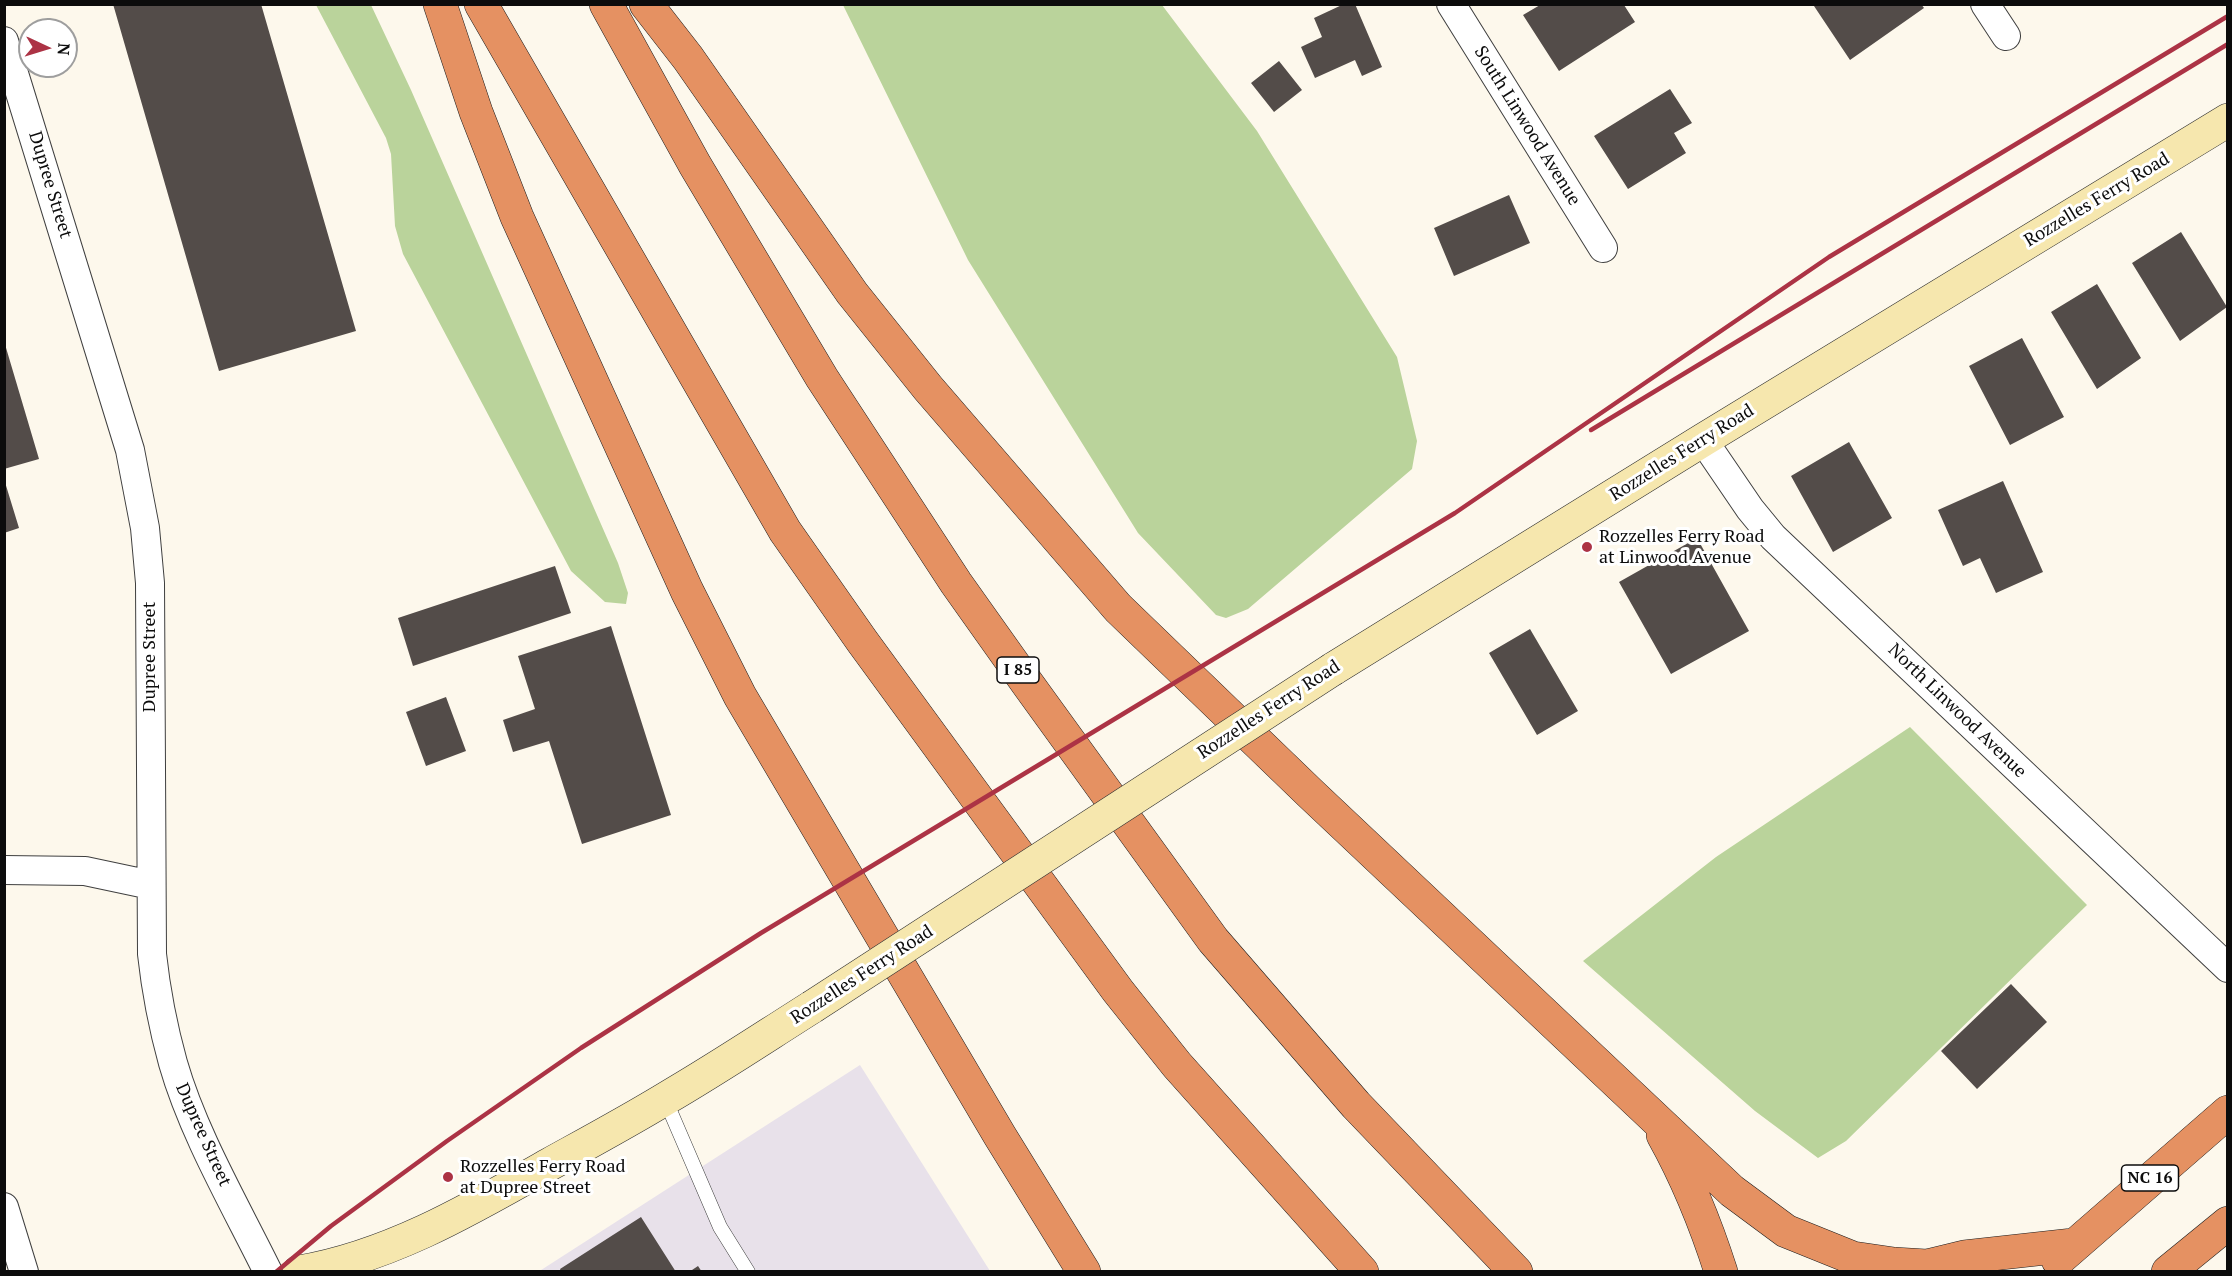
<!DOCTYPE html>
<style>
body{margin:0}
#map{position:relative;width:2232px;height:1276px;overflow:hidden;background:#fdf8ec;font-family:"PT Serif",serif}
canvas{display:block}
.frame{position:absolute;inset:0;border:6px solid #0c0c0c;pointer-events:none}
.north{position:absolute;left:18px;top:18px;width:60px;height:60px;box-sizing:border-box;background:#fff;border:2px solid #9e9e9e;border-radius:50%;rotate:94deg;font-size:16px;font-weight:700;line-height:24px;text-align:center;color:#0c0c0c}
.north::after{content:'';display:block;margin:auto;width:21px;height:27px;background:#ac3345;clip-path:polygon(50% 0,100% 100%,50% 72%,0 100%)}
</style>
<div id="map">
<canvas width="2232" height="1276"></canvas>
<div class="frame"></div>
<div class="north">N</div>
</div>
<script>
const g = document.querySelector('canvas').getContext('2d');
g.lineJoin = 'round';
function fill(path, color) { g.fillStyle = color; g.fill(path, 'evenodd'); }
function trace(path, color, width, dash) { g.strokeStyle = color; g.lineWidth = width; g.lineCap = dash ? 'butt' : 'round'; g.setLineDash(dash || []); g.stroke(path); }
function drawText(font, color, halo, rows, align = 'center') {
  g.font = font + ' "PT Serif",serif'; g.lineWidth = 6; g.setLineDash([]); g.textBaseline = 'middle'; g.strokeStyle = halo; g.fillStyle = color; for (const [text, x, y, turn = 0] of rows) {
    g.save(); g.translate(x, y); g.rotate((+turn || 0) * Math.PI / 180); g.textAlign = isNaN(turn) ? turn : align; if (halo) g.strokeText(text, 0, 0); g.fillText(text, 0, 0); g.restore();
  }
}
fill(new Path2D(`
 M860,1065L990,1271L538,1272Z`), '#e8e1ea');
fill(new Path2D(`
 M316,5H371L411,90L618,563L628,593L626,604L605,602L571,571L403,254L395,226L391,154L386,138Z
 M843,5H1162L1257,131L1397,357L1417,441L1412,469L1248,609L1226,618L1216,615L1138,533L968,260Z
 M1910,727L2087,905L1846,1141L1818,1158L1755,1111L1583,961L1716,857Z`), '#bad39b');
fill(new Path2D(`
 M113,4H261L356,331L219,371Z
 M1344,4H1355L1382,67L1362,76L1355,60L1315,78L1301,47L1322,37L1314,18Z
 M1816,4H1921L1924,8L1850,60L1814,6Z
 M1540,5H1624L1635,22L1559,71L1523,15Z
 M1279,61L1302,90L1274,112L1251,83Z
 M1670,89L1692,123L1674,133L1686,153L1628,189L1594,136Z
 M1509,195L1530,243L1454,276L1434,228Z
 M2181,232L2227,307L2180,341L2132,263Z
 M2097,284L2141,358L2097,389L2051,312Z
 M2022,338L2064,417L2010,445L1969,366Z
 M4,341L39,459L4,469Z
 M1849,442L1892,518L1833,552L1791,476Z
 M4,479L19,528L4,533Z
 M2003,481L2043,572L1996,593L1980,558L1963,566L1938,510Z
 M1697,538L1749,631L1671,674L1619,582Z
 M555,566L571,613L413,666L398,618Z
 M611,626L671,815L582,844L549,741L513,752L503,720L535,709L518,656Z
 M1530,629L1578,711L1537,735L1489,653Z
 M446,697L466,751L426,766L406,712Z
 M2011,984L2047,1022L1977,1089L1941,1051Z
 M641,1217L676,1272H561L560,1269Z
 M698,1266L702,1272H689Z`), '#534c49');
const lane = new Path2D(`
 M665,1099L720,1227L748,1272`);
const street = new Path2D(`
 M1451,4L1603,248
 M1985,4L2006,36
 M4,41L130,450L145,528L150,583L152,954C156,991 163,1027 173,1063C193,1133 235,1205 268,1272
 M1703,440L1750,509L1773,537L2228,968
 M4,870L85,871L151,885
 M4,1207L24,1272`);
const secondary = new Path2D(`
 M1333,669L1703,440L2228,120
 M299,1272C389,1257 471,1209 550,1164C588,1143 627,1122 665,1099C715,1070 763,1038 812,1007`);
const highway = new Path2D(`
 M440,4L476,112L517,217L687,591L740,696L1000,1136L1084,1272
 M481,4L785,531L862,641L1118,991L1177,1065L1362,1272
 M606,4L695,165L822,378L956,583L1027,683L1213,940L1356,1105L1516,1272
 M646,4L688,58L852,293L928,388L1118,608L1311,794L1732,1191L1786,1231L1853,1258L1894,1264L1927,1266L1964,1257L2073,1245
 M1663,1135C1687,1178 1706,1225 1721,1272
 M2058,1260L2228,1112
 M2168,1272L2228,1223`);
trace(lane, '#3f3f3f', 15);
trace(street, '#3f3f3f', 30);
trace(secondary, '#2e2e2e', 34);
trace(highway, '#1d1d1d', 34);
trace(lane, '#fff', 14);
trace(street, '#fff', 28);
trace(secondary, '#f6e7ae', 33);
trace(highway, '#e59162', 33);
trace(new Path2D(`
 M1591,430L2228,44
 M276,1272L331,1226L447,1141L581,1048L761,933L1455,513L1829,257L2228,16`), '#ac3345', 4.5);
const secondaryBridge = new Path2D(`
 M812,1007L1333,669`);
trace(secondaryBridge, '#2e2e2e', 34, []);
trace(secondaryBridge, '#f6e7ae', 33);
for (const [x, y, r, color] of [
 [1587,547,6,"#ac3345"],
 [448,1177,6,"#ac3345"]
]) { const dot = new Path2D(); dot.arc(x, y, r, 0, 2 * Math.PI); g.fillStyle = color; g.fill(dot); trace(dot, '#fff', 2); }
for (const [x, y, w] of [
 [1018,670,42],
 [2150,1178,57]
]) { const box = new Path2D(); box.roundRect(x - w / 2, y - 13, w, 26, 4.5); g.fillStyle = '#fff'; g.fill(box); trace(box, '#0c0c0c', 1.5); }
drawText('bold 16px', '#0c0c0c', null, [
 ["I 85",1018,670],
 ["NC 16",2150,1178]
]);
drawText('18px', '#0c0c0c', '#fff', [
 ["South Linwood Avenue",1527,126,58],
 ["Dupree Street",50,185,73],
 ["Rozzelles Ferry Road",2097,200,-31],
 ["Rozzelles Ferry Road",1682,453,-32],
 ["Dupree Street",150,657,-90],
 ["Rozzelles Ferry Road",1269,710,-33],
 ["North Linwood Avenue",1957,711,44],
 ["Rozzelles Ferry Road",862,975,-33],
 ["Dupree Street",203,1135,66]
]);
drawText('18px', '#0c0c0c', '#fff', [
 ["Rozzelles Ferry Road",1599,537],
 ["at Linwood Avenue",1599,558],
 ["Rozzelles Ferry Road",460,1167],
 ["at Dupree Street",460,1188]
], 'left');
</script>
